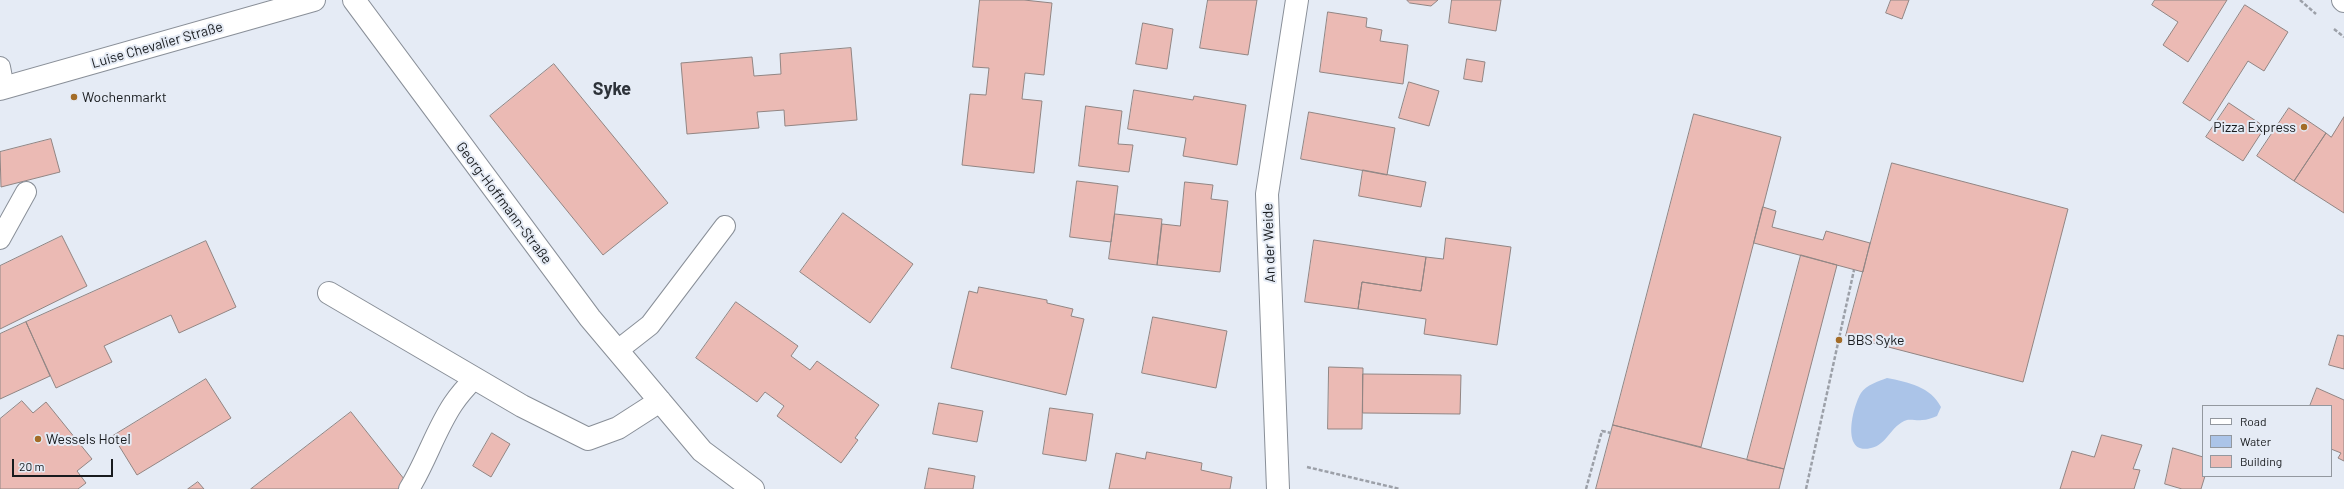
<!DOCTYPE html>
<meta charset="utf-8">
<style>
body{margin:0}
#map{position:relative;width:2344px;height:489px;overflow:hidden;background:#e5ebf5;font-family:Barlow,sans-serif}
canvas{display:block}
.legend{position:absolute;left:2202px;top:405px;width:130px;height:72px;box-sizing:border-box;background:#e5ebf5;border:1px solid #93989f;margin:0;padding:5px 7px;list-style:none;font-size:12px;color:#181b1e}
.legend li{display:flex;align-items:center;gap:8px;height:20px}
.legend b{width:20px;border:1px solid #93989f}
.scale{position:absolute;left:12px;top:459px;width:101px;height:18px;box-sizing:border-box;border:2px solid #181b1e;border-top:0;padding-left:5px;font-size:12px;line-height:14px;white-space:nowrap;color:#181b1e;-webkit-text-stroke:3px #e5ebf5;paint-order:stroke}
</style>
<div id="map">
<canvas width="2344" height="489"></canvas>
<ul class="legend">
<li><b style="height:5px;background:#fff"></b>Road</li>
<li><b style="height:11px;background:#abc4e8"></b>Water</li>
<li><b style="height:11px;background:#ebbab4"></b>Building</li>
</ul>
<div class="scale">20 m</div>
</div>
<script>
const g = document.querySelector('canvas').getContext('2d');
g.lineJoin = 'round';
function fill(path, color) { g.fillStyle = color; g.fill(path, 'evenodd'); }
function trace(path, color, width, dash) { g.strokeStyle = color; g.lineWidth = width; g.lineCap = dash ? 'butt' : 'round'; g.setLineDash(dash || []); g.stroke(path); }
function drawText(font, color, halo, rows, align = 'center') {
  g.font = font + ' Barlow,sans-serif'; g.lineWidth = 4; g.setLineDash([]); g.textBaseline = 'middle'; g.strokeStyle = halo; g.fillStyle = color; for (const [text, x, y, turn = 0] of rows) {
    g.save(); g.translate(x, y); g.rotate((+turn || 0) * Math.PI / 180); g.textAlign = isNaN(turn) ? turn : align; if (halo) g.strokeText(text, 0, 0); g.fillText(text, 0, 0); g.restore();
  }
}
fill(new Path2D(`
 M1887,378C1908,382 1931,387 1941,407L1937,416C1932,418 1927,420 1922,420C1918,421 1911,419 1907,420C1891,425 1887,445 1871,448C1840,456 1853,406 1861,393C1866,385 1879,381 1887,378Z`), '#abc4e8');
const building = new Path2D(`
 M980,0H1024L1052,3L1044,75L1025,73L1022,99L1042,101L1034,173L962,165L970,94L986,95L989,68L973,67Z
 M1208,0H1257L1248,55L1200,48Z
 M1407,0H1438L1431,6L1410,3Z
 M1452,0H1501L1496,31L1449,23Z
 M1891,0H1909L1902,19L1886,13Z
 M2155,0H2227L2188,62L2163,45L2178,22L2152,5Z
 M2245,5L2288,32L2264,71L2248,61L2210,121L2183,103Z
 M1328,12L1367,18L1366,27L1382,30L1380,41L1408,45L1403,84L1320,72Z
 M1143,23L1173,29L1167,69L1136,64Z
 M851,48L857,120L785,126L784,110L757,112L759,128L687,134L681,63L752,57L754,76L781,74L780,54Z
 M1467,59L1485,62L1482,82L1464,79Z
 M554,64L668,203L603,255L490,116Z
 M1409,82L1439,91L1429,126L1399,118Z
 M1134,90L1193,100L1194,96L1246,105L1237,165L1183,156L1186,138L1128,129Z
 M2229,103L2265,127L2243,161L2206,137Z
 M1086,106L1122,111L1118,144L1133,145L1129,172L1079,166Z
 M2289,108L2326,133L2294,181L2257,156Z
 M1309,112L1395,128L1387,175L1301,159Z
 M1694,114L1781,137L1701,447L1613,425Z
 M2344,117V213L2294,181L2326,133L2331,137Z
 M51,139L60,172L1,187L0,152Z
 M1892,163L2068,209L2023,382L1846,336Z
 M1363,170L1426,182L1421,207L1359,196Z
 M1077,181L1118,186L1111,242L1070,237Z
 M1185,182L1213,185L1211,199L1228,201L1220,272L1157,265L1162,224L1180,226Z
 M1763,207L1776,211L1772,227L1823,240L1826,231L1870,243L1863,272L1754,243Z
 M843,213L913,264L870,323L800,272Z
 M1115,214L1162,219L1157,265L1109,259Z
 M62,236L87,286L0,329V266Z
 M1446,238L1511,247L1497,345L1424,334L1426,319L1358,309L1362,282L1421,291L1426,257L1443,259Z
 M1314,240L1426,257L1421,291L1362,282L1358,309L1305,302Z
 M206,241L236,307L179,333L171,315L104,346L112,362L56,388L26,322Z
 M1801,255L1837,265L1784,469L1747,460Z
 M979,287L1047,300V303L1073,309L1071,316L1084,319L1066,395L951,368L969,291L977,293Z
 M736,302L798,346L791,356L810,370L817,361L879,405L855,438L858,440L841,463L777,416L784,406L765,392L757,402L696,358Z
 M1153,317L1227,331L1216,388L1142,373Z
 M26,322L50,376L0,399V334Z
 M2338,335L2344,336V369L2329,365Z
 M1329,367L1363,368L1362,429H1328Z
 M1363,374L1461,375L1460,414L1363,413Z
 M206,379L231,418L137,475L113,436Z
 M2317,388L2344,400V461L2338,458L2341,453L2331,449V406H2310Z
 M22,401L33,413L46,402L92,459L77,471L86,483L78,489H0V419Z
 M939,403L983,411L977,442L933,434Z
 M1050,408L1093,414L1086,461L1043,454Z
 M351,412L408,484L401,489H251Z
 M1613,425L1784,469L1779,489H1596Z
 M492,433L510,444L491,477L473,466Z
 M2102,435L2142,445L2133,469L2140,470L2134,489H2060L2072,451L2094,457Z
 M2173,448L2203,457V476H2205L2201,489H2182L2165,484Z
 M1147,452L1202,463L1201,470L1232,477L1230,489H1109L1116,453L1145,459Z
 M929,468L975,476L973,489H925Z
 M198,482L204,489H188Z`);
fill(building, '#ebbab4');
trace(building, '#918583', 1);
const lane = new Path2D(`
 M0,67L4,88
 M0,239L26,192
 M618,350L650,325L725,226
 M409,489C426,462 435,431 453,404C459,395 467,386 475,378`);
const street = new Path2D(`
 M354,0L590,318L702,451L753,489
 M0,89L314,0
 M329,293L522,406L588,439L618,428L660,401
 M1278,489L1267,194L1297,0`);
const secondary = new Path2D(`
 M2343,0L2344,1`);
trace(lane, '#898f98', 22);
trace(street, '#898f98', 24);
trace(secondary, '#898f98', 24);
trace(new Path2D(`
 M2300,0L2316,14
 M2334,29L2344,37
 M1307,467L1400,489
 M1586,489L1602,431L1611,433
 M1806,489L1854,270`), '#9ca0a8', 2.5, [4, 2]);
trace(lane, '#fff', 20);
trace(street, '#fff', 22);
trace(secondary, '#fff', 22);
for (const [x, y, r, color] of [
 [74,97,4,"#a36c27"],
 [2304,127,4,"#a36c27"],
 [1839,340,4,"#a36c27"],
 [38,439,4,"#a36c27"]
]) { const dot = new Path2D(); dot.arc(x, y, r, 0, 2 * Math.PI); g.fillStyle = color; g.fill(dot); trace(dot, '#e5ebf5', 1.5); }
drawText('14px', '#181b1e', '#e5ebf5', [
 ["Luise Chevalier Straße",157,45,-16],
 ["Georg-Hoffmann-Straße",504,203,53],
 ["An der Weide",1269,243,-92]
]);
drawText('14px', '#181b1e', '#e5ebf5', [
 ["Wochenmarkt",82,97],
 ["Pizza Express",2296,127,"right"],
 ["BBS Syke",1847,340],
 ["Wessels Hotel",46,439]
], 'left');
drawText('bold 18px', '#2d3239', '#e5ebf5', [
 ["Syke",612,89]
]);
</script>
